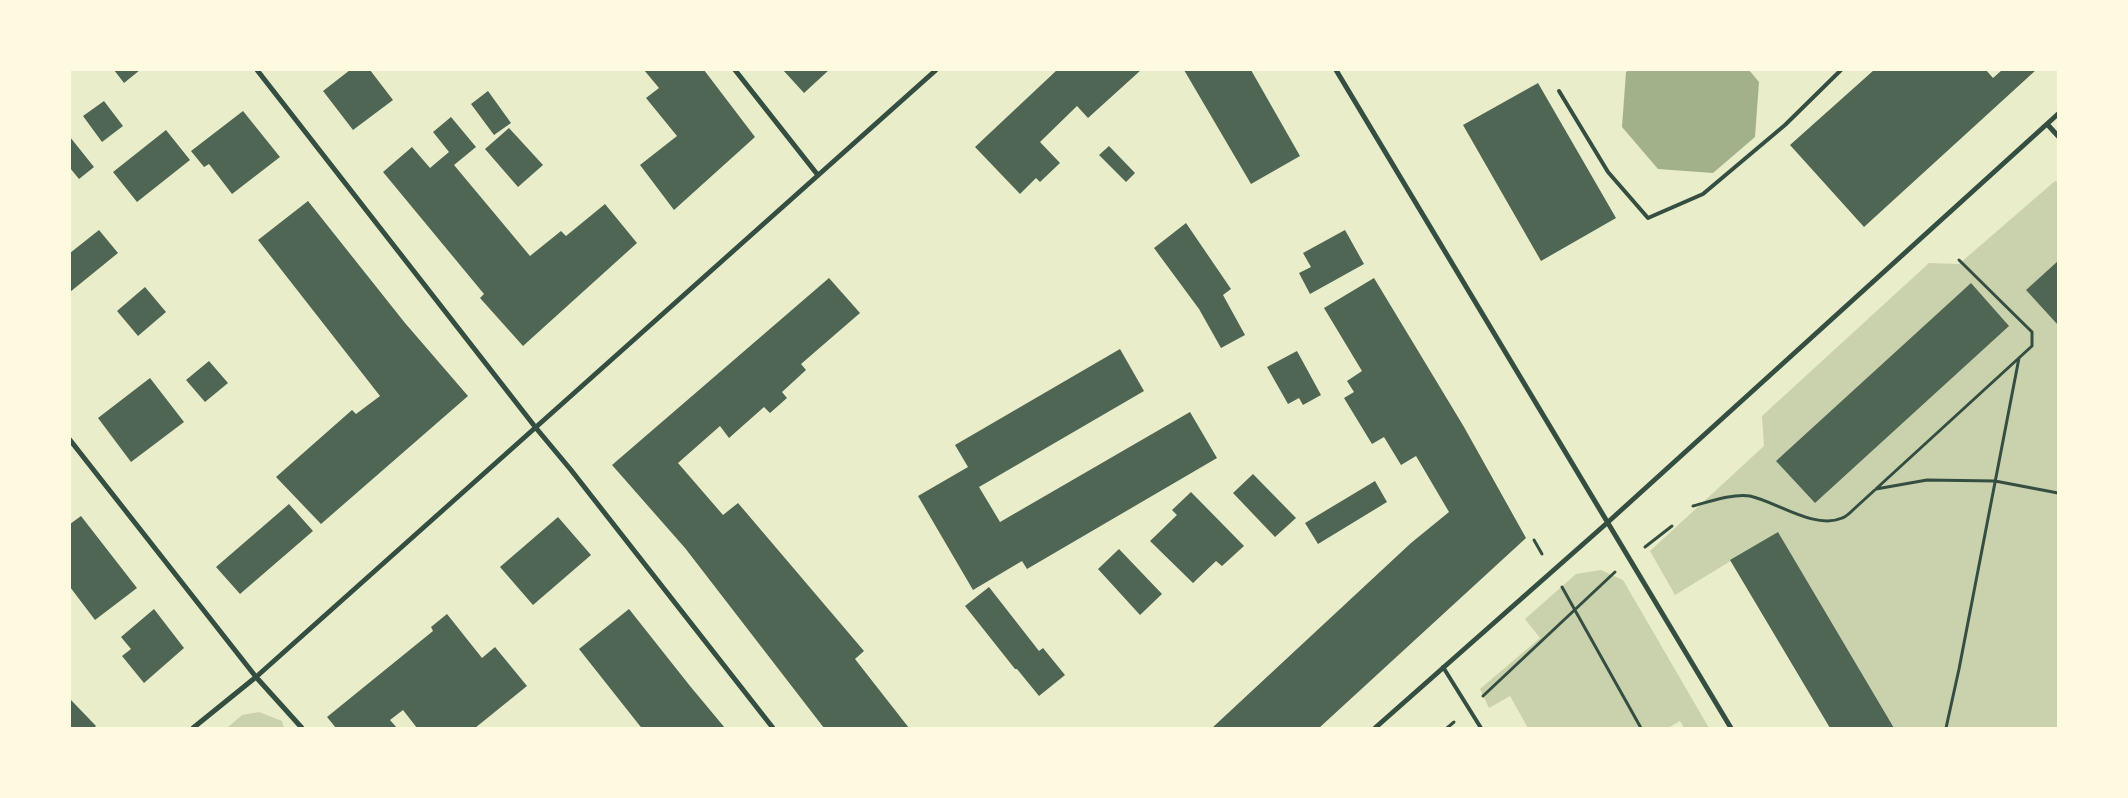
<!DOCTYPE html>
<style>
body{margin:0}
#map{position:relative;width:2128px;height:798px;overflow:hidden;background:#e9edc9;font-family:"Roboto Serif",serif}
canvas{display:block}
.frame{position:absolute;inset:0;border:71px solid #fefae0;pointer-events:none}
</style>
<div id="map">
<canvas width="2128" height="798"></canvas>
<div class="frame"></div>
</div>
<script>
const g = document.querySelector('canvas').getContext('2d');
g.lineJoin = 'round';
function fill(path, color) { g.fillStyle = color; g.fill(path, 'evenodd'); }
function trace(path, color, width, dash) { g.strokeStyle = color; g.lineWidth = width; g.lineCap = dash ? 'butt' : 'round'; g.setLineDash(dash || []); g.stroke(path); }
fill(new Path2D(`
 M2055,181L2058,182V728H1894L1778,532L1675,595L1650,551L1764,446L1762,416L1929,263L1959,264Z
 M1601,570L1623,580L1709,728H1684L1680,721L1668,728H1528L1510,696L1489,708L1480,689L1540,638L1525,619L1576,574Z
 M259,712L282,721L284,728H227L242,715Z`), '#cad2ad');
fill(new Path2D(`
 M1629,70H1749L1759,82L1755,137L1713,173L1658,169L1622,127L1626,72Z`), '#a3b18a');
fill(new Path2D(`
 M114,70H140L124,83Z
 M350,70H370L393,100L353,130L323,91Z
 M644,70H704L755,137L674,210L640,165L677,136L646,98L659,88Z
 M783,70H829L804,93Z
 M1057,70H1141L1088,118L1077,106L1040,142L1060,163L1040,182L1036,178L1020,194L975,147Z
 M1184,70H1251L1300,156L1251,184Z
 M1874,70H1986L1993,78L2002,70H2036L1864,227L1790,145Z
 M1538,83L1616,218L1541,261L1463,125Z
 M488,91L511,123L494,135L471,104Z
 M104,101L123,126L102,142L83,116Z
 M243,111L280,157L232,194L209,164L204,167L191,151Z
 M451,117L476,147L454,165L530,256L561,231L566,236L605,204L637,243L523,346L480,298L484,294L383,172L412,147L430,168L449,152L433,132Z
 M509,128L543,165L518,187L485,149Z
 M166,130L190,160L137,202L113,172Z
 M70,137L94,167L79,179L70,168Z
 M1109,146L1135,173L1126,182L1099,155Z
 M308,201L405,323L468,396L321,524L276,477L352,410L356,414L380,396L258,240Z
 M1186,223L1231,289L1223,295L1245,335L1221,348L1199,309L1154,248Z
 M99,230L118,253L70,292V253Z
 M1345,230L1364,264L1310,294L1299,273L1311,267L1303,253Z
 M2058,261V325L2026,290Z
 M829,278L860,313L801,364L806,370L782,392L787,398L770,413L764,407L729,438L720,426L678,463L723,515L738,503L864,651L855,659L909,728H824L685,548L612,465Z
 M1374,278L1464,427L1526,538L1319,728H1212L1411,543L1449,512L1416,456L1401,465L1384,437L1372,444L1344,398L1354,392L1347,381L1362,371L1324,308Z
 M1971,283L2009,326L1815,503L1776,461Z
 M145,287L166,312L138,336L117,311Z
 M1120,349L1144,391L979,487L1000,522L1190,412L1217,458L1027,569L1022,561L973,590L918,496L968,467L955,445Z
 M1297,351L1321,395L1303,405L1299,398L1288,404L1267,367Z
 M209,361L228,383L205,402L186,380Z
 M150,378L184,422L131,462L98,418Z
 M1253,474L1296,518L1275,537L1233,493Z
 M1375,481L1387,502L1318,544L1305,523Z
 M1191,492L1244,546L1222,566L1216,561L1193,583L1150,541L1177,515L1172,510Z
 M289,504L313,531L240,594L216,567Z
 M81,516L137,588L95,620L70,587V524Z
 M558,517L591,555L533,605L500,567Z
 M1778,532L1894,728H1830L1730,560Z
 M1119,549L1162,594L1140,615L1098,569Z
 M989,587L1039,651L1043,648L1065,675L1039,696L1017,669H1015L965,606Z
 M154,609L184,648L144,683L122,656L131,649L121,637Z
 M629,609L690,686L725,728H642L640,726L579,649Z
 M447,614L482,658L495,647L527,686L475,728H417L403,710L390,720L397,728H336L327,717L433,631L431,627Z
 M70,699L96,726L94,728H70Z`), '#4f6655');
trace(new Path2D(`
 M1876,489L1927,480L1995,481L2058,493
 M1693,506C1708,502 1734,493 1750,496C1777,502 1815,530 1842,518C1846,517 1851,512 1854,509L2032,346V332L1959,260
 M1534,540L1542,554
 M1645,547L1672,526
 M1562,587L1641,728
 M1483,696L1615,572
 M1447,728L1454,722
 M1946,728L1959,669L2019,358`), '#344e41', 3);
trace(new Path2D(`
 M1559,91L1608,172L1648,218L1703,194L1785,125L1841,70
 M1443,667L1481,728`), '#344e41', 4);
trace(new Path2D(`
 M257,70L536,428L571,470L773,728
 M735,70L817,174
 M1336,70L1731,728
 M2047,124L2058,136
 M70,440L256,677L302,728
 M193,728L256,677L936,70
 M1375,728L1607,523L2058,114`), '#344e41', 5);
</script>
